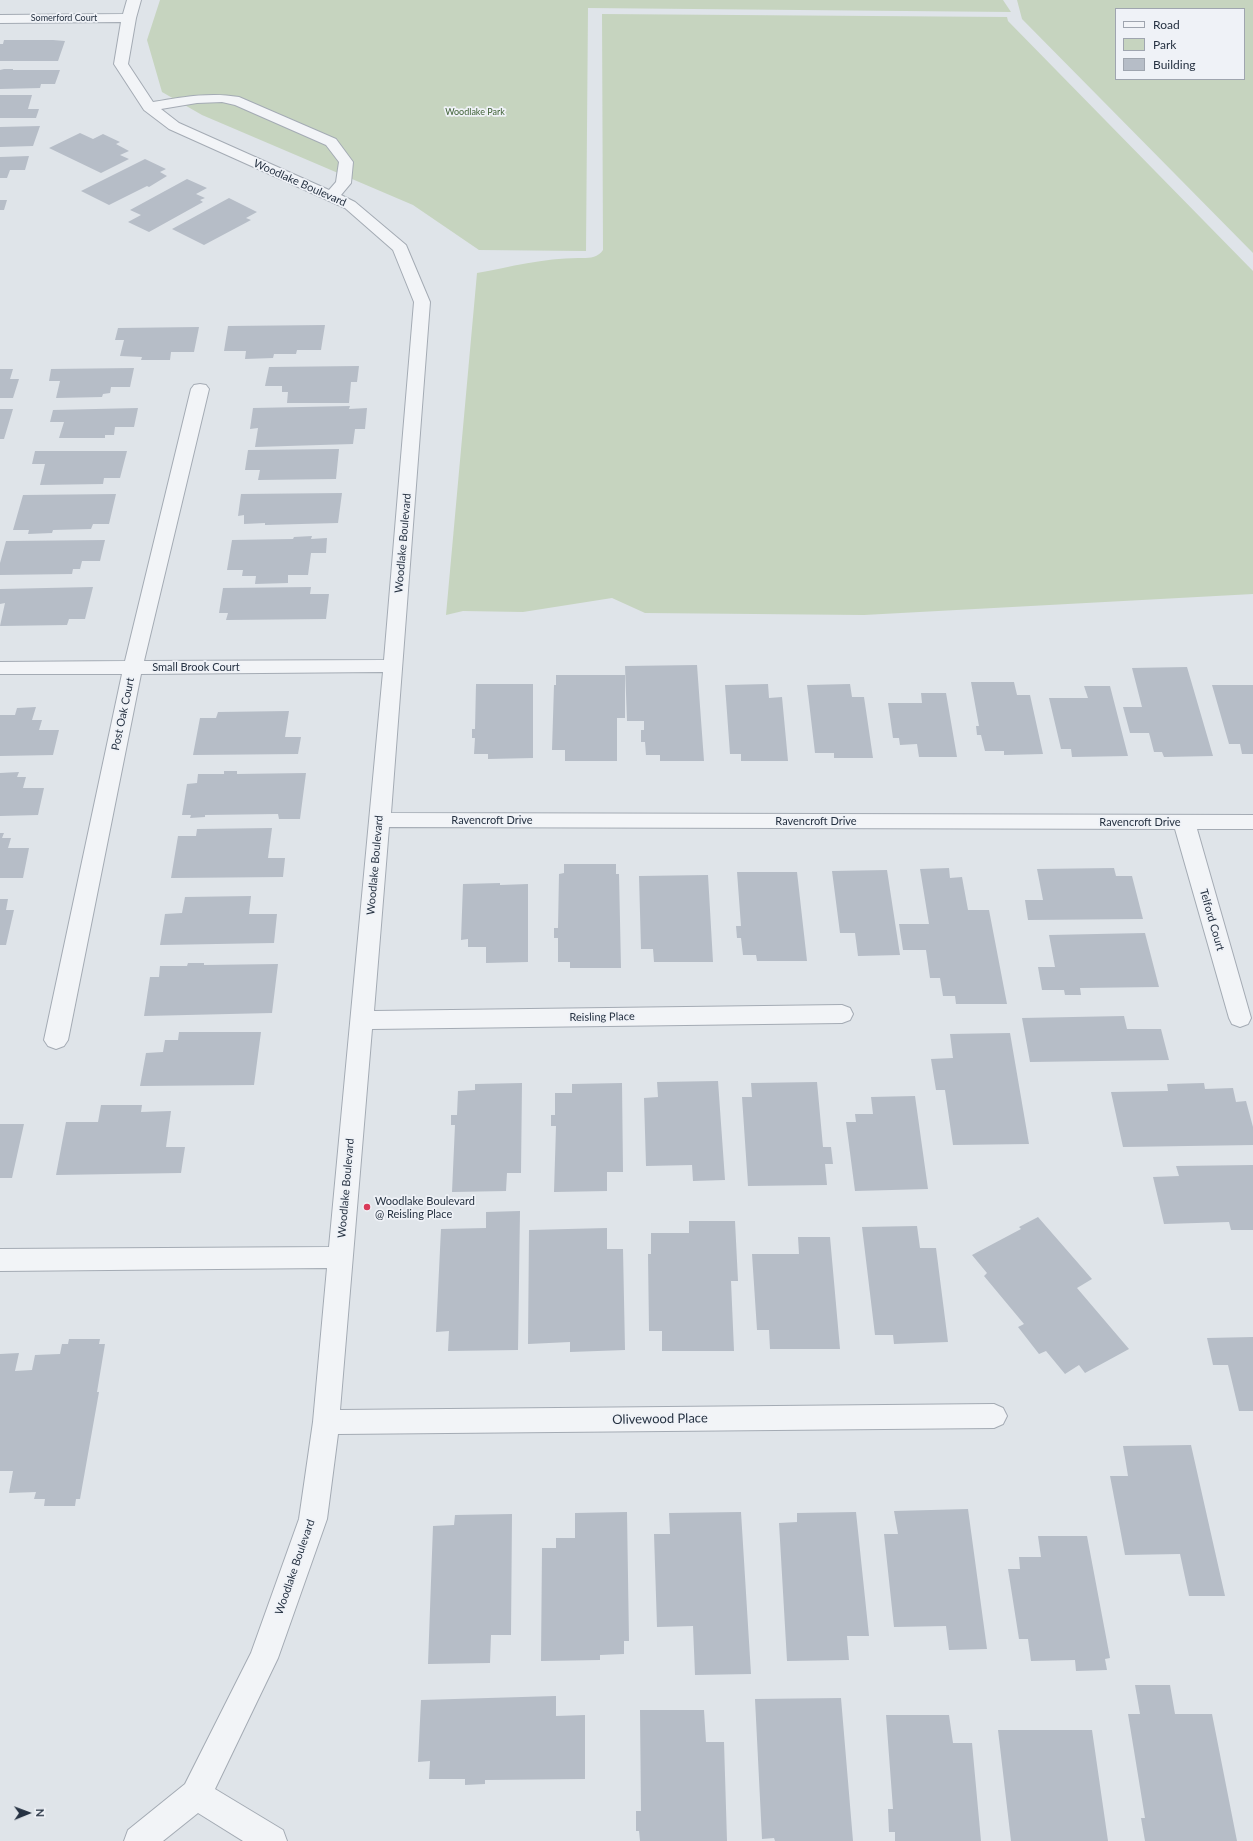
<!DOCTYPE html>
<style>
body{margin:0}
#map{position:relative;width:1253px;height:1841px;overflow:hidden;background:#dfe4e9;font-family:Lato,sans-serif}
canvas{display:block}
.legend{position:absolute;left:1115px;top:8px;width:130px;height:72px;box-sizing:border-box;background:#eff2f7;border:1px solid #9fa5af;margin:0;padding:5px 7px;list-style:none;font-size:12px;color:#263242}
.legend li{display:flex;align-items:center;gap:8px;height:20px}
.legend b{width:20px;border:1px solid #9fa5af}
.north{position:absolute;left:8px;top:1793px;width:40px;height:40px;-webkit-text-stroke:3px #eff2f7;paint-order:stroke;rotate:89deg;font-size:11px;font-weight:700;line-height:16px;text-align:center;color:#263242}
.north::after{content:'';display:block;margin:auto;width:14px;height:18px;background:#263242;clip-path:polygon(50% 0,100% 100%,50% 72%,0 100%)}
</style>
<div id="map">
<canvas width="1253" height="1841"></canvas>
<ul class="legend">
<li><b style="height:5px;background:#f2f4f7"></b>Road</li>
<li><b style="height:11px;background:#c6d4bf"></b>Park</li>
<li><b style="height:11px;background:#b6bdc7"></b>Building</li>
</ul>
<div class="north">N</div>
</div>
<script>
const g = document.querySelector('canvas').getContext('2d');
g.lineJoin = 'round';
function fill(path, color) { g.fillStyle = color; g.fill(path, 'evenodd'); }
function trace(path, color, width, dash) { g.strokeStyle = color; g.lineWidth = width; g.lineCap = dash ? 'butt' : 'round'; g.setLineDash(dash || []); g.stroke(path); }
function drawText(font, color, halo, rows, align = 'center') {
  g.font = font + ' Lato,sans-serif'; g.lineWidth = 3.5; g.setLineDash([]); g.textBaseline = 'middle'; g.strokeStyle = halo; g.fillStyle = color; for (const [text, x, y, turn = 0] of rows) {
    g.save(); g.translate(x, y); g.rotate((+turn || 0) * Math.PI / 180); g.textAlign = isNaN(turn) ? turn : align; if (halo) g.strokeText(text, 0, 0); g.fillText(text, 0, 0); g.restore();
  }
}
fill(new Path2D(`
 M160,0H1003L1011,12L588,8L586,251L479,250L413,205L202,115L162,92L147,40Z
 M1017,0H1253V253L1022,19ZM1116,9H1244V79H1116Z
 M602,14L1007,17L1008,21L1253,271V594L864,615L645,613L612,598L523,612L463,611L446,615L477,273C510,267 544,258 578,258C587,258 597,259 603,250Z`), '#c6d4bf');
fill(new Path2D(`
 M4,40H53L65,41L58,61H0V44H3Z
 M4,69H13V70H60L55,84H41L40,88L0,89V70Z
 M0,95H32L28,109H39L36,118H0Z
 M40,126L33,146L0,147V127Z
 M80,133L93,139L103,134L120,142L116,144L129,151L120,155L129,159L101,173L49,148Z
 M29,156L25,170H10L7,178H0V157Z
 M145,159L166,169L160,172L167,176L149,187L147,186L109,205L81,191Z
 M187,179L207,188L196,194L205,198L200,200L203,202L149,232L128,222L141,215L130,210Z
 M229,198L257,212L246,218L251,220L204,245L172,229Z
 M0,200H7L4,210H0Z
 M325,325L321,350H297L296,354H274L273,358L245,359L246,351H224L228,326Z
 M199,327L194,352H171L170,360H141L142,357L120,356L124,340H115L118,328Z
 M359,366L357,382H351L349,403H287L288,392H282V386H265L269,367Z
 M134,368L130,387H111L110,393L103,394L102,397L56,398L60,381H49L51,369Z
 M0,369H13L10,379H19L13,398H0Z
 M350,406L349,409L367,408L365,429H355L353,444L255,447L258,428L250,429L253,408Z
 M138,408L134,427H115L114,435H105V438H59L64,422H50L53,410Z
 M0,409H13L4,439H0Z
 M339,449L336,479L258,480L260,470H245L248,450Z
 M35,451H127L120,478H104L103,484L40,485L45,464H32Z
 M342,493L338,523L265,525V523L244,524V515L238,516L241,494Z
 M116,494L109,524H93L91,529L53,530L52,533L28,534L29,530H13L23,495Z
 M312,536L311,539L327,538L326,553H311L308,575H288V583L255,584L256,576H242L243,570H227L232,540L293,539L294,537Z
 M105,540L100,561H82L80,569H73L72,574L0,575V563L6,541Z
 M93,587L85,619H69L67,625L0,626L5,603L0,604V589Z
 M311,587L310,594H329L326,619L226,620L228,613H219L223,588Z
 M697,665L704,761H660V755H646L645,742H641V730H644V721H627L625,666Z
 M1187,667L1213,756L1164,757L1162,752H1154L1149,733H1130L1123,707H1142L1132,668Z
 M556,675H625V718H617V761H565V750H552L554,685H556Z
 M971,682H1014L1017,695H1030L1043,754L1004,755V751H985L981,735H977L976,726H979Z
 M476,684H533V758L488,759V754H474L475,738H472V729H475Z
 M768,684L769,698L782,697L788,761H741V754H730L725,685Z
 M850,684L852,697H864L873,758H834V753H815L807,685Z
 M1212,685H1253V754H1242L1240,744H1229Z
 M1084,686H1110L1128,756L1072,757L1071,749H1061L1049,698H1088Z
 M921,693H946L957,757H919L917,744L900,745L899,738H893L888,703H922Z
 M36,707L32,720H42L39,730H59L53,755L0,756V715H15L17,708Z
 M289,711L285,737H301L298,754L193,755L200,718H216L218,712Z
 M224,771H237V774L306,773L300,819H279L278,814L205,815V817L190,818L191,815H182L187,784L197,783L198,774H224Z
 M19,772L17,777H26L23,788H44L38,815L0,816V773Z
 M272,828L268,858H285L283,877L171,878L178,836H196L197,829Z
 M0,833H4L2,838H11L8,848H29L23,878H0Z
 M564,864H616V874H619L621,968H570V962H558V938H554V928H558L559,874L564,873Z
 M949,868L950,878L962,877L968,910H989L1007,1004H956L955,996H943L940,978H930L926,950H903L899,924H929L920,869Z
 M1114,868L1116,876H1132L1143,919L1028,920L1025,900H1043L1037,869Z
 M887,870L900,955L858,956L855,933H840L832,871Z
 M737,872H797L807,961H757L756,955H743L741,938H737L736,926H741Z
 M708,875L713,962H654L653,949H641L639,876Z
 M500,883V885L528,884V962L486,963V947H468V939L461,940L463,884Z
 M251,896L249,914H277L274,943L160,945L165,914L182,913L185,897Z
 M0,899H8L6,910H14L6,945H0Z
 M1145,933L1159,987L1080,988L1081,995H1065L1064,990H1042L1038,967H1055L1049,935Z
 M188,963H204V965L278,964L272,1013L144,1016L150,977H159L160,966H187Z
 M1124,1016L1127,1029H1161L1169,1060L1030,1062L1022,1018Z
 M179,1032H261L254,1085L140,1086L146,1053L163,1052L165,1040H178Z
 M1010,1033L1029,1144L953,1145L945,1090H936L931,1059L953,1058L950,1034Z
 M718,1081L725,1180L693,1181L692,1165L646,1166L644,1098L658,1097L657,1082Z
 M817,1082L823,1147H831L833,1164H825L827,1185L748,1186L742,1097H752L751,1083Z
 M522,1083L521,1173H507L506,1191L452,1192L455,1125H451V1115H457L458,1091L475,1090V1084Z
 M622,1083L623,1172H607V1191L554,1192L556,1126H551V1115H555V1093H572V1084Z
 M1204,1083L1205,1089L1233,1088L1236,1102L1246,1101L1253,1127V1145L1123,1147L1111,1092L1168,1091L1167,1084Z
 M915,1096L928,1189L855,1191L846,1122H856L855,1114H873L871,1097Z
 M101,1105H142L141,1112L171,1111L166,1147H185L181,1173L56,1175L66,1122H98Z
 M0,1124H24L12,1178H0Z
 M1253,1165V1230H1231L1229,1222L1164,1224L1153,1177L1179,1176L1176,1166Z
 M520,1211L518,1350L448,1351L449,1331L436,1332L441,1229L486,1228V1212Z
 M1038,1217L1092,1279L1077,1288L1129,1349L1085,1373L1079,1365L1065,1374L1046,1351L1039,1354L1018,1327L1024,1324L984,1276L987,1273L972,1255L1021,1229L1019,1227Z
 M689,1221H735L738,1281H731L734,1351H662V1331H649L648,1254H651V1233H689Z
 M917,1226L920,1248H936L948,1342L894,1344L893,1335H875L862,1227Z
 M607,1228V1249H623L625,1350L570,1352V1342L528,1344L529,1230Z
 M798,1237H830L840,1349H770L769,1330H757L752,1254H799Z
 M1253,1337V1411H1239L1228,1365H1213L1207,1338Z
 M69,1339H100L99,1344H105L97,1392H99L80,1499H76L75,1506H44L45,1499H34L36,1492L9,1493L13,1471H0V1354L19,1353L15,1371L32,1370L35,1355L60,1354L62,1344H68Z
 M1191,1445L1225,1596H1189L1180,1554L1125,1555L1110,1476H1128L1123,1446Z
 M968,1509L987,1649L949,1650L946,1626L894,1627L884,1534H898L894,1511Z
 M627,1512L629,1641H624V1654L600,1655V1660L541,1661L542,1548H556V1538H575V1513Z
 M741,1512L751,1674L695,1675L693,1626L657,1627L654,1534H670L669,1513Z
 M856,1512L869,1636H847L849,1660L787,1661L779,1523L797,1522V1513Z
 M512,1514L511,1635H491L490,1663L428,1664L433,1526L454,1525L455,1515Z
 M1038,1536H1087L1110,1658L1105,1659L1107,1670L1076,1671L1075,1660L1031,1661L1028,1639H1019L1008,1569H1020L1019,1557H1041Z
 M1135,1685H1170L1175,1714H1212L1237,1841H1145L1141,1818H1145L1128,1714H1140Z
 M556,1696V1716L585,1715V1779L485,1780V1784L465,1785V1779H429L430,1761L418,1762L421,1700Z
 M841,1698L853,1841H775L774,1838L762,1839L755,1699Z
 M640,1710H704L706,1742H724L727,1841H640L639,1831H636V1811H641Z
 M886,1715H949L953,1743H972L981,1841H895V1832H889L888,1809H893Z
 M998,1730H1092L1108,1841H1011Z`), '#b6bdc7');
const minor = new Path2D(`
 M127,0H141L136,18L128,64L153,102C182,97 210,92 239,97L336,139L353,162L351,183L341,195L355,202L406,245L430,302L391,813L1253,815V829H1197L1251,1018L1248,1024L1240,1027L1232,1024L1229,1018L1175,829L389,827L374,1011L842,1005L850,1008L853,1014L850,1020L842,1023L372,1029L340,1410L994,1404L1003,1408L1007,1416L1003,1424L994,1428L338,1434L327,1519L278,1658L215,1789L283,1830L287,1841H243L198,1813L163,1841H124L128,1830L185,1784L251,1653L299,1519L313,1422L327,1268L0,1271V1249L329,1247L383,672L141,674L68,1040L64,1046L56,1049L48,1046L44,1040L122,674H0V662L125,661L191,389L194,385L200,384L206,385L209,389L144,661L384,660L414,302L393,250L345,208L169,129L144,110L114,64L121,22L0,23V15L123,14ZM222,102L235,105L326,145L339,162L336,182L329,190L179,123L161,109L197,103Z`);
trace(minor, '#a4abb4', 2);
fill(minor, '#f2f4f7');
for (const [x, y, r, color] of [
 [367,1207,4,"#d93a59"]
]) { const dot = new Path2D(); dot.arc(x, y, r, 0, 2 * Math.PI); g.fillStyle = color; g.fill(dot); trace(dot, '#eff2f7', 1.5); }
drawText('9px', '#263242', '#eff2f7', [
 ["Somerford Court",64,18]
]);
drawText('9px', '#3d5f33', '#eff2f7', [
 ["Woodlake Park",475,112]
]);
drawText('11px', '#263242', '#eff2f7', [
 ["Woodlake Boulevard",300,183,24],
 ["Woodlake Boulevard",403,543,-85],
 ["Small Brook Court",196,667],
 ["Post Oak Court",123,714,-78],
 ["Ravencroft Drive",492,820],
 ["Ravencroft Drive",816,821],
 ["Ravencroft Drive",1140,822],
 ["Woodlake Boulevard",375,865,-85],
 ["Telford Court",1212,920,74],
 ["Reisling Place",602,1017,-1],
 ["Woodlake Boulevard",346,1188,-85],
 ["Woodlake Boulevard",295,1567,-71]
]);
drawText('11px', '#263242', '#eff2f7', [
 ["Woodlake Boulevard",375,1201],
 ["@ Reisling Place",375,1214]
], 'left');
drawText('13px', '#263242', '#eff2f7', [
 ["Olivewood Place",660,1419,-1]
]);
</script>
